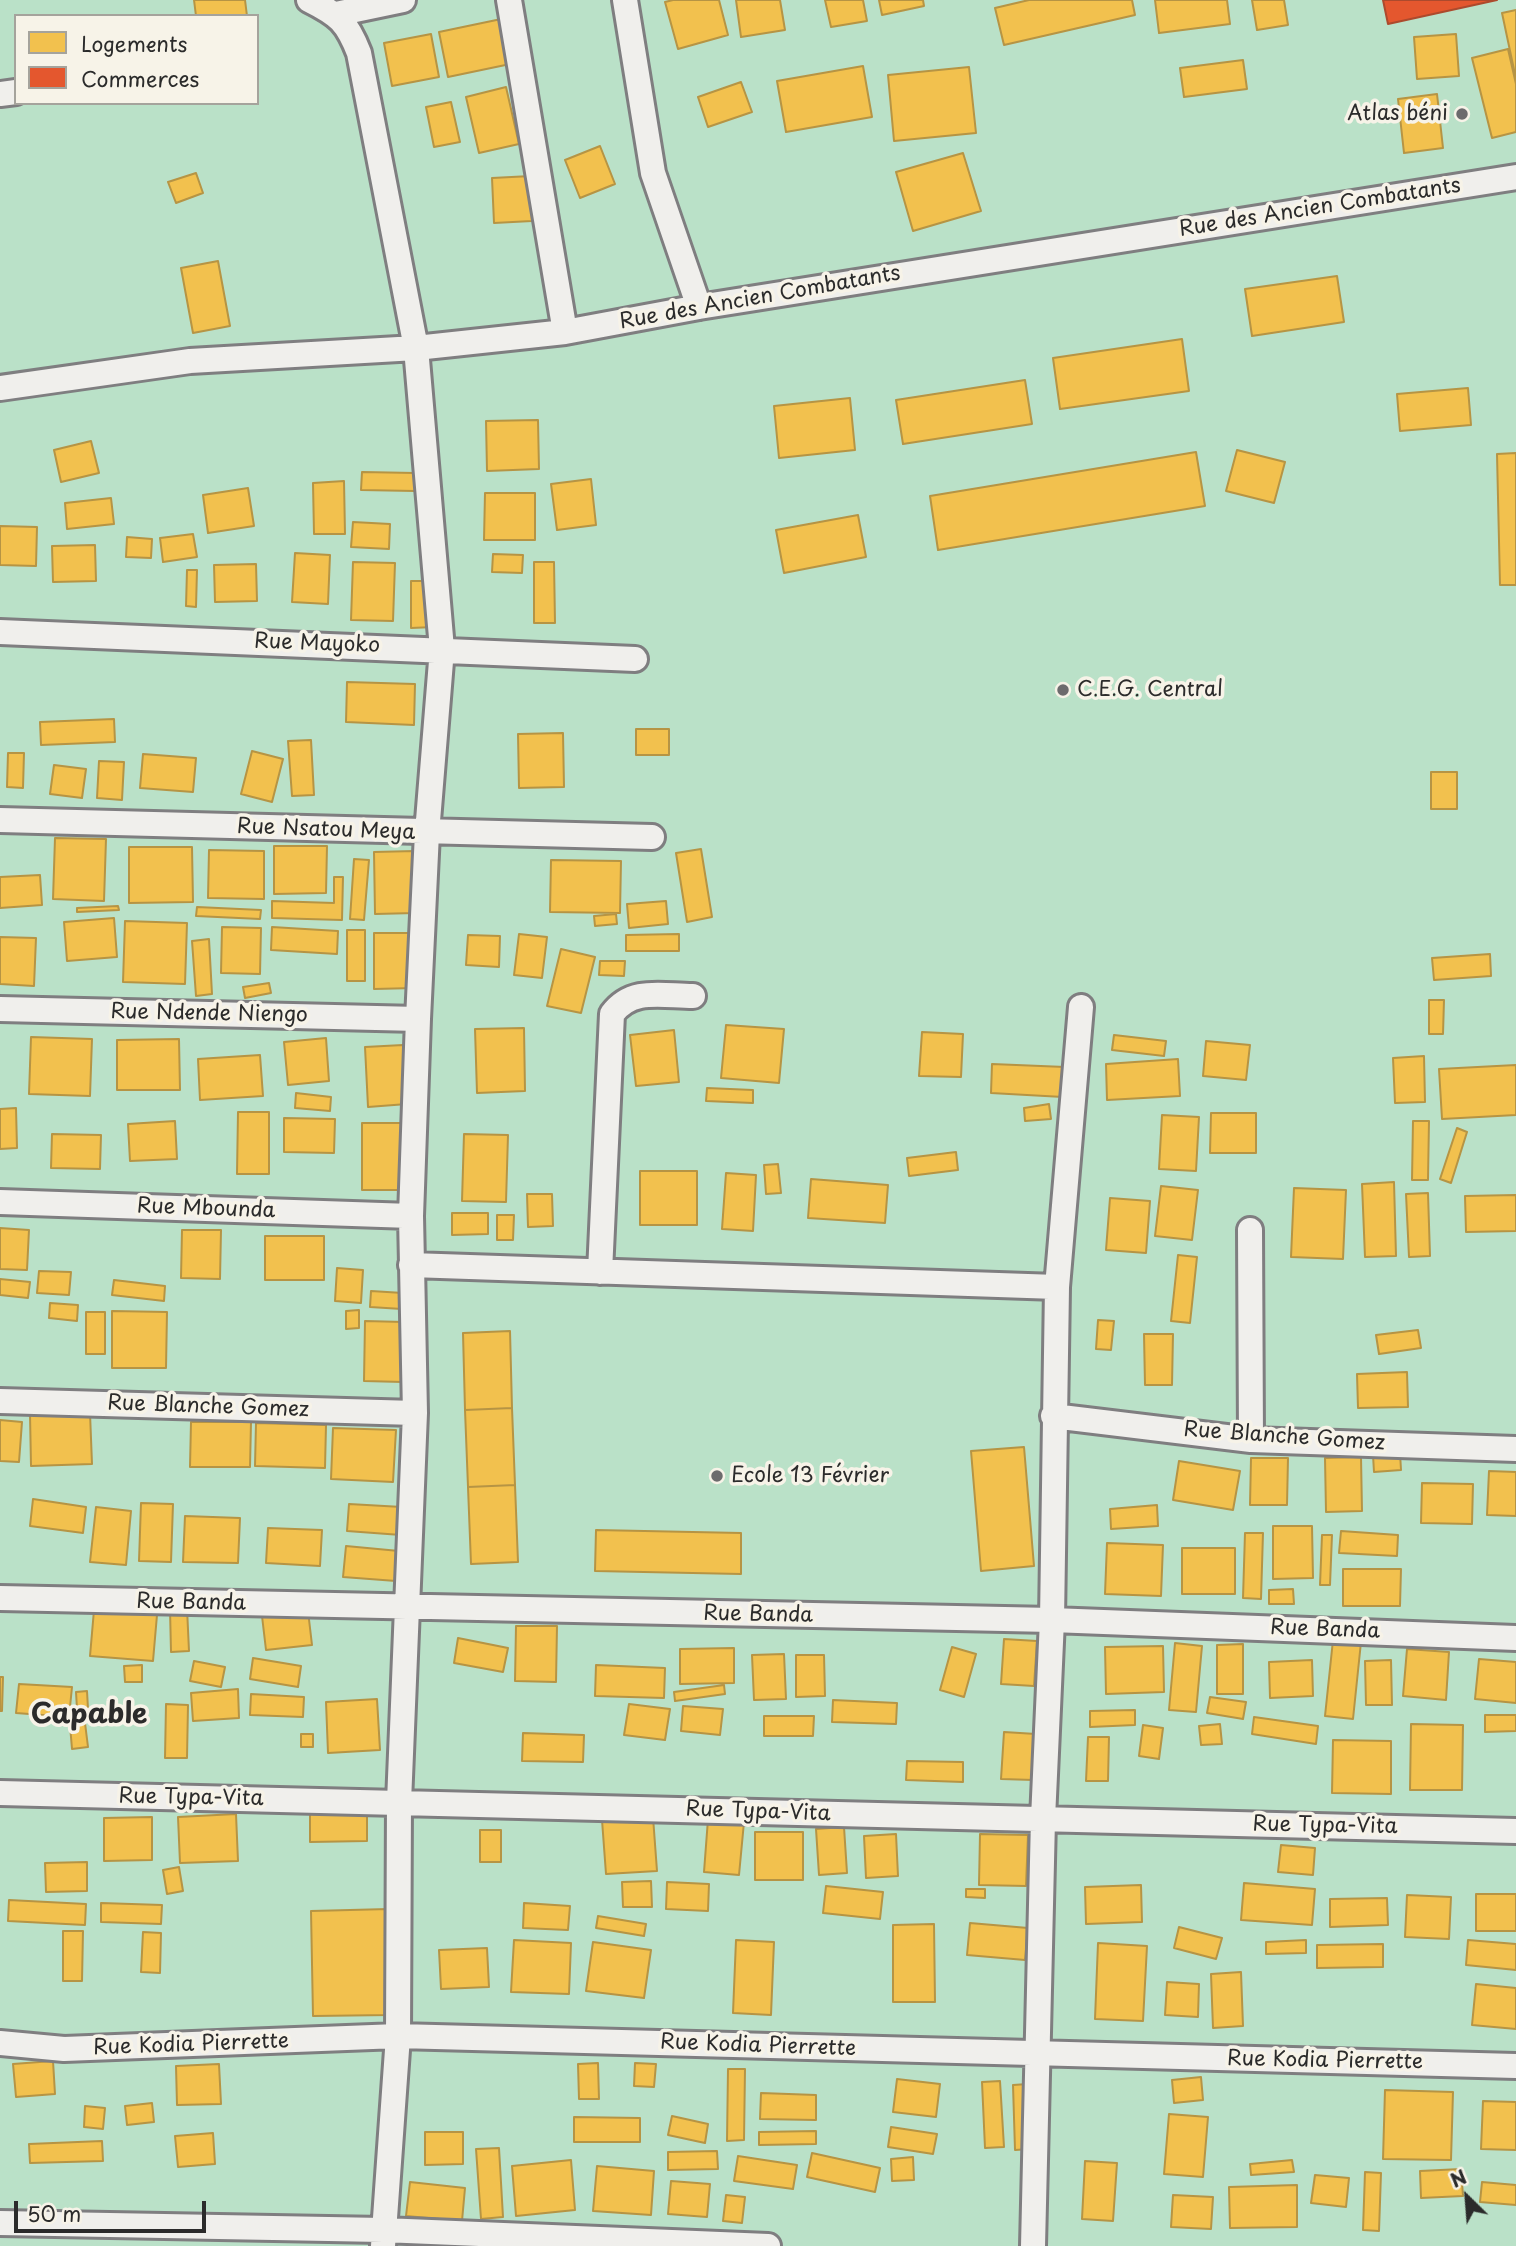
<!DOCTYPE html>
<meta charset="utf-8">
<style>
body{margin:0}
#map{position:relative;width:1516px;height:2246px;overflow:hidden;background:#e5e3e7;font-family:"Playpen Sans",sans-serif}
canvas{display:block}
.legend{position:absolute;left:14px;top:14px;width:245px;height:91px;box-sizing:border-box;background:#f7f3e8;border:2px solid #a5a39c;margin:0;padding:9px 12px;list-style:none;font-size:21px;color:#2b2b2b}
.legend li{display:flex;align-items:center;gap:14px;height:35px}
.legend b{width:35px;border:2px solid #a5a39c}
.north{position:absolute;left:1432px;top:2162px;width:70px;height:70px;-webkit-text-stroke:5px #f7f3e8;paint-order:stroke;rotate:335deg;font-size:19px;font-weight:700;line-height:28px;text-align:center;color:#2b2b2b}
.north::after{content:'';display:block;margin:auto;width:24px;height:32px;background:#2b2b2b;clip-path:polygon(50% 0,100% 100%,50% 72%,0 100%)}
.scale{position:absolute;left:14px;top:2201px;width:192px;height:32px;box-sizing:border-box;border:4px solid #2b2b2b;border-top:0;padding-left:9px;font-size:21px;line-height:24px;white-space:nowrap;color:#2b2b2b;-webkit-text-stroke:5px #f7f3e8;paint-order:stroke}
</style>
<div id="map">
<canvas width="1516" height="2246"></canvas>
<ul class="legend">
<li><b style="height:19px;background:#f2c14e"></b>Logements</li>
<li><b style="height:19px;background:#e4572e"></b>Commerces</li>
</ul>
<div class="north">N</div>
<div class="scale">50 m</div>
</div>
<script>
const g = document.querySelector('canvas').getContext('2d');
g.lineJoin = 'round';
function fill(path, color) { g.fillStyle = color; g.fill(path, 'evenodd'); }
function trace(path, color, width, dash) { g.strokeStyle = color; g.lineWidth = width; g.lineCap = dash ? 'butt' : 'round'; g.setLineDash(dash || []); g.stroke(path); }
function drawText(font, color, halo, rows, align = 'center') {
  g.font = font + ' "Playpen Sans",sans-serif'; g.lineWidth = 7; g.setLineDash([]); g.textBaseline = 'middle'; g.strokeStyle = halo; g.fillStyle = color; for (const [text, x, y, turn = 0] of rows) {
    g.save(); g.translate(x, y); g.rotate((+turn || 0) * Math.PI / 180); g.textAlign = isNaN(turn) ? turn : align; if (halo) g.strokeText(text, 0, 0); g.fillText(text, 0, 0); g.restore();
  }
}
fill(new Path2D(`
 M0,0H1516V2246H0ZM16,16H257V103H16Z`), '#bae1c8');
const homes = new Path2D(`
 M194,0H245L247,16H196Z
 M673,0H719L728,35L678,49L665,2Z
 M736,0H780L785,30L741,37Z
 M825,0H863L867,21L831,27Z
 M879,0H923L924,6L882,15Z
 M1029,0H1132L1135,15L1004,45L995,8Z
 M1155,0H1227L1230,24L1159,33Z
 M1252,0H1284L1288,25L1257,30Z
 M1516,10V79L1502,13Z
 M506,18L515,63L448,77L439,32Z
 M431,34L439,77L392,86L384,43Z
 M1456,34L1459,76L1417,79L1414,37Z
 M1508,49L1516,84V132L1492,138L1472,58Z
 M1243,60L1247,89L1184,97L1180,68Z
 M863,66L872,117L786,132L777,81Z
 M969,67L976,133L894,141L888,75Z
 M741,82L752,112L708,127L698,97Z
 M506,87L519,144L479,153L466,97Z
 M1437,94L1443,148L1404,153L1398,99Z
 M451,102L460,142L434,147L426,107Z
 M600,146L615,184L580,198L565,160Z
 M963,153L981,211L913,231L896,172Z
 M196,173L203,193L176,203L168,182Z
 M531,176L532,221L494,223L492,178Z
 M218,261L230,326L193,333L181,268Z
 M1337,276L1344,322L1252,336L1245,289Z
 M1182,339L1189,391L1060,409L1053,358Z
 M1025,380L1032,424L903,444L896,400Z
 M1468,388L1471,425L1400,431L1397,394Z
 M850,398L855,450L779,458L774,406Z
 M538,420L539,469L487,471L486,421Z
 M91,441L99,473L61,482L54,450Z
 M1237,450L1285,462L1274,503L1226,491Z
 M1196,452L1205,506L938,550L930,496Z
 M1516,453V585H1500L1497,454Z
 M362,472L415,473V491L361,490Z
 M591,479L596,525L557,530L551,484Z
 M344,481L345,534H314L313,483Z
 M248,488L254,526L208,533L203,495Z
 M485,493H535V540H484Z
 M111,498L114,524L67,529L65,503Z
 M858,515L866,557L784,573L776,530Z
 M353,522L390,524L389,549L351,547Z
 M0,526L37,527L36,566L0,565Z
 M193,534L197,557L163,562L160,538Z
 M127,537L152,539L151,558L126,557Z
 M95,545L96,581L53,582L52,546Z
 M295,553L330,555L328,604L292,602Z
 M493,554L523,555L522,573L492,572Z
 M353,562L395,563L393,621L351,620Z
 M534,562H554L555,623H534Z
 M256,564L257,601L215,602L214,565Z
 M187,570H197L196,607L186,606Z
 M411,581H433L434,627L411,628Z
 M347,682L415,684L414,725L346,722Z
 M114,719L115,742L41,745L40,722Z
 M636,729H669V755H636Z
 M563,733L564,787L519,788L518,734Z
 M311,740L314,795L292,796L288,741Z
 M252,751L283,759L272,802L241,794Z
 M8,753H24L23,788L7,787Z
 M143,754L196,758L193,792L140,788Z
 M99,761L124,762L122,800L97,798Z
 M54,765L86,769L82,798L50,794Z
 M1431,772H1457V809H1431Z
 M55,838L106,839L104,901L53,899Z
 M274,846H327L326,893L274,894Z
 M129,847H192L193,902L129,903Z
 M701,849L712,917L687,922L676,853Z
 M209,850L264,851V899L208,898Z
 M415,851V913L375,914L374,852Z
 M354,859L369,860L364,920L350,919Z
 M551,860L621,861L620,913L550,912Z
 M40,875L42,905L0,908V877Z
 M334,877H343L342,920L272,918V901L334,903Z
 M666,901L668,924L629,928L627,904Z
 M118,906L119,910L77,912V908Z
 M197,907L261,910L260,919L196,916Z
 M616,914L617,924L595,926L594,916Z
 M114,918L117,957L67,961L64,922Z
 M125,921L187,923L185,984L123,982Z
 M222,927L261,928L260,974L221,973Z
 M272,927L338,931L337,954L271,950Z
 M347,930H365V981H347Z
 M374,933H415V988L374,989Z
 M519,934L547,937L542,978L514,975Z
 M679,934V951H626V935Z
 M468,935L500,936L499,967L466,965Z
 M0,937L36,938L34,986L0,984Z
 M209,939L212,994L196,996L192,941Z
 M561,949L595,957L581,1013L547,1006Z
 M1490,954L1491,976L1434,980L1432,958Z
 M600,961H625L624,976L599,975Z
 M269,983L271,993L245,998L243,987Z
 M1429,1000H1444L1443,1034H1429Z
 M726,1025L784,1029L779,1083L721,1078Z
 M524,1028L525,1091L477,1093L475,1029Z
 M674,1030L679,1082L636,1086L630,1035Z
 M922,1032L963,1034L961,1077L919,1076Z
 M1114,1035L1166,1041L1164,1056L1112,1050Z
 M31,1037L92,1039L90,1096L29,1094Z
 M326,1038L329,1081L288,1085L284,1042Z
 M179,1039L180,1090H117V1040Z
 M1206,1041L1250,1045L1246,1080L1203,1076Z
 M403,1045L407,1104L368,1107L365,1047Z
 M260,1055L263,1096L200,1100L198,1059Z
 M1424,1056L1425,1102L1395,1103L1393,1058Z
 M1178,1059L1180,1096L1107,1100L1106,1064Z
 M992,1064L1065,1067L1063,1097L991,1093Z
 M1516,1065V1115L1442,1119L1439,1069Z
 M707,1088L753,1090V1103L706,1101Z
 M296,1093L331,1097L330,1111L295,1108Z
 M1049,1104L1051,1119L1025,1121L1024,1108Z
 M16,1108L17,1148L0,1149V1109Z
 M238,1112H269V1174H237Z
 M1211,1113H1256V1153H1210Z
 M1162,1115L1199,1117L1196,1171L1159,1169Z
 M284,1118L335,1119L334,1153L284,1152Z
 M175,1121L177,1159L130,1161L128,1124Z
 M1413,1121H1429L1428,1180H1412Z
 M362,1123H403V1190H362Z
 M1457,1128L1467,1132L1451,1183L1440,1179Z
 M52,1134L101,1135L100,1169L51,1168Z
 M464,1134L508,1135L506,1202L462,1201Z
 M956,1152L958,1170L909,1176L907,1158Z
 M778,1164L781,1193L766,1194L764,1165Z
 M640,1171H697V1225H640Z
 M726,1173L756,1175L753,1231L722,1229Z
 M811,1179L888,1185L885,1223L808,1218Z
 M1394,1182L1396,1256L1365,1257L1362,1184Z
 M1161,1186L1198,1190L1192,1240L1155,1236Z
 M1294,1188L1346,1190L1343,1259L1291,1257Z
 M1428,1193L1430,1256L1409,1257L1406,1194Z
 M527,1194H552L553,1226L528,1227Z
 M1516,1195V1231L1466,1232L1465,1196Z
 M1110,1198L1150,1201L1146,1253L1106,1250Z
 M452,1213H488V1234L452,1235Z
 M497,1215H514L513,1240H497Z
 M0,1228L29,1230L27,1270L0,1269Z
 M182,1230H221L220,1279L181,1278Z
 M265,1236H324V1280H265Z
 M1178,1255L1197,1257L1190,1323L1171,1321Z
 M337,1268L363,1270L361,1303L335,1301Z
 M39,1271L71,1272L69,1295L37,1293Z
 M0,1279L30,1282L28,1298L0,1295Z
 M114,1280L165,1286L164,1301L112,1295Z
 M371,1291L403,1293L402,1309L370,1307Z
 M50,1303L78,1305L77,1321L49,1318Z
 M359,1310V1328L346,1329V1311Z
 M112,1311L167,1312L166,1368H112Z
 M86,1312H105V1354H86Z
 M1098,1320L1114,1321L1111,1350L1096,1349Z
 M365,1321L404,1322L403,1382L364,1381Z
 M1418,1330L1421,1348L1379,1354L1376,1335Z
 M510,1331L512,1408L465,1410L463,1333Z
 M1144,1334H1173L1172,1385H1145Z
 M1407,1372L1408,1407L1358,1408L1357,1374Z
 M512,1408L515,1485L468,1487L465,1410Z
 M90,1413L92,1464L31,1466L30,1414Z
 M0,1420L22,1422L19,1462L0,1461Z
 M191,1422H251L250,1467H190Z
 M256,1423L326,1425L325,1468L255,1466Z
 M333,1428L396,1430L393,1482L331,1479Z
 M1024,1447L1034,1566L981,1571L971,1451Z
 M1400,1453L1401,1470L1374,1472L1373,1455Z
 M1361,1457L1362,1511L1326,1512L1325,1458Z
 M1251,1458H1288L1287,1505H1250Z
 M1179,1461L1240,1471L1233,1510L1173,1500Z
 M1489,1471L1516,1472V1516L1487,1515Z
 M1422,1483L1473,1484L1472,1524L1421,1523Z
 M515,1485L518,1562L471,1564L468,1487Z
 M33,1499L86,1507L83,1533L30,1526Z
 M141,1503L173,1504L171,1562L139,1561Z
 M349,1504L402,1507L401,1535L347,1531Z
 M1157,1505L1158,1526L1111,1529L1110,1509Z
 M96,1507L131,1511L126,1565L90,1562Z
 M185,1516L240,1518L238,1563L183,1562Z
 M1273,1526H1312L1313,1578L1273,1579Z
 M268,1528L322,1530L320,1566L266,1563Z
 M596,1530L741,1533V1574L595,1571Z
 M1341,1531L1398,1535L1397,1556L1339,1553Z
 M1245,1533H1263L1261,1599L1243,1598Z
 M1322,1535H1332L1330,1585H1320Z
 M1107,1543L1163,1545L1161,1596L1105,1594Z
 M346,1546L399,1551L396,1581L343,1577Z
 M1182,1548H1235V1594H1182Z
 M1343,1569H1401L1400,1606H1343Z
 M1293,1589L1294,1604H1269V1590Z
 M187,1608L189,1651L171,1652L170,1609Z
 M94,1610L157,1615L153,1661L90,1656Z
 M308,1611L312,1645L266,1650L262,1616Z
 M516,1626H557L556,1682L515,1681Z
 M458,1638L508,1648L503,1672L454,1663Z
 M1004,1639L1037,1641L1034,1686L1001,1684Z
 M1333,1640L1361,1642L1353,1719L1325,1716Z
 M1175,1643L1202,1646L1196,1712L1169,1710Z
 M1243,1644V1694H1217V1645Z
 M1163,1646L1164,1692L1106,1694L1105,1647Z
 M952,1647L976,1654L964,1697L940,1690Z
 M734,1648V1683L680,1684V1649Z
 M1407,1649L1449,1652L1446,1700L1403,1696Z
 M784,1654L786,1699L754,1700L752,1655Z
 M796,1655H824L825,1696L796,1697Z
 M253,1658L301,1666L298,1687L250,1679Z
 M1479,1659L1516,1662V1703L1475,1699Z
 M1312,1660L1313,1696L1270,1698L1269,1662Z
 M1391,1660L1392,1705H1366L1365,1661Z
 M194,1661L225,1667L221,1687L190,1681Z
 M142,1665V1682H125L124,1666Z
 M596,1665L665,1668L664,1698L595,1696Z
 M0,1677H3L2,1711H0Z
 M19,1684L72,1687L69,1717L16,1713Z
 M724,1685L725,1694L675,1701L674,1692Z
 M238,1689L239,1718L193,1721L191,1693Z
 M87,1691L88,1709H77L76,1692Z
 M251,1694L304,1697L303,1717L250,1715Z
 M1210,1697L1246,1702L1243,1719L1207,1713Z
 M377,1699L380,1750L328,1753L326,1702Z
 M833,1700L897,1703L896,1724L832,1722Z
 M166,1704L188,1705L187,1758H165Z
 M629,1704L670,1709L665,1740L624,1735Z
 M683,1706L723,1709L720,1735L681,1731Z
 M1135,1710V1725L1090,1727V1711Z
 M1485,1715H1516V1731L1485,1732Z
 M764,1716H814L813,1736H764Z
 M1254,1717L1318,1726L1316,1744L1252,1734Z
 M85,1723L88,1747L72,1749L70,1725Z
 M1220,1724L1222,1744L1201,1745L1199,1726Z
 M1411,1724L1463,1725L1462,1790H1410Z
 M1143,1725L1163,1728L1159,1759L1139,1756Z
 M1004,1732L1036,1734L1034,1780L1001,1779Z
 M523,1733L584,1735L583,1762L522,1761Z
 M301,1734H313V1747H301Z
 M1088,1737H1109L1108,1781H1086Z
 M1333,1740L1391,1741V1794L1332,1793Z
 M907,1761L963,1762V1782L906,1780Z
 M367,1809V1841L310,1842V1810Z
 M236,1814L238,1861L180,1863L178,1817Z
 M152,1817V1860L104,1861V1818Z
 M653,1817L657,1871L606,1874L602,1820Z
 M708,1819L744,1822L739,1875L704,1872Z
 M844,1827L847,1873L819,1875L816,1829Z
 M480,1830H501V1862H480Z
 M755,1832H803V1880H755Z
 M896,1834L898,1876L866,1878L864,1836Z
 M980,1834L1028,1835L1026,1886L979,1885Z
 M1281,1845L1315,1848L1313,1875L1278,1872Z
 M87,1862V1891L46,1892L45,1863Z
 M179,1867L183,1891L167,1894L163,1870Z
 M651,1881L652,1907H623L622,1882Z
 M667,1882L709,1884L708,1911L666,1909Z
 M1244,1883L1315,1889L1312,1925L1241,1920Z
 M1141,1885L1142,1922L1086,1924L1085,1887Z
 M826,1886L883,1892L880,1919L823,1913Z
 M966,1889H985V1898L966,1897Z
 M1476,1894H1516V1931H1476Z
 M1407,1895L1451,1897L1449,1939L1405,1937Z
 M1387,1898L1388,1925L1330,1927V1899Z
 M9,1900L86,1904L85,1925L8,1921Z
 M101,1903L162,1905L161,1924L101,1922Z
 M524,1903L570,1906L568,1930L523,1928Z
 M389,1909L390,2015L313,2016L311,1911Z
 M598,1916L646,1924L644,1936L596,1928Z
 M970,1923L1028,1928L1025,1960L967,1955Z
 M934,1924L935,2002H893V1925Z
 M1179,1927L1222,1938L1216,1959L1174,1948Z
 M63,1931H83L82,1981H63Z
 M143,1932L161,1933L160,1973L141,1972Z
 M514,1940L571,1943L569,1994L511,1992Z
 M736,1940L774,1942L771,2015L733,2013Z
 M1306,1940V1953L1266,1954V1942Z
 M1468,1940L1516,1944V1970L1466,1965Z
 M593,1942L651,1950L644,1998L586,1991Z
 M1098,1943L1147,1946L1143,2021L1095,2019Z
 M1383,1944V1967L1317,1968V1945Z
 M487,1948L489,1987L441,1989L439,1950Z
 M1241,1972L1243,2026L1213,2028L1211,1974Z
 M1167,1982L1199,1984L1198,2017L1165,2015Z
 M1476,1984L1516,1988V2029L1472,2025Z
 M53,2061L55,2094L16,2097L13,2064Z
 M598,2063L599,2099H579L578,2064Z
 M635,2063L656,2064L654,2087L634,2086Z
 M219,2064L221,2104L177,2105L176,2066Z
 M728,2069H745L744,2140L727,2141Z
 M1201,2077L1203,2100L1174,2103L1172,2080Z
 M897,2079L940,2084L936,2117L893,2112Z
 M1000,2081L1004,2147L985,2148L982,2082Z
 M1028,2084L1030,2149L1015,2150L1013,2085Z
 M1385,2090L1453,2092L1451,2160L1383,2159Z
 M761,2093L816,2095V2120L760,2119Z
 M1483,2101L1516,2102V2150L1481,2149Z
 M152,2103L154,2122L127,2125L125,2106Z
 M85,2106L105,2108L103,2129L84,2127Z
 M1169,2114L1208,2117L1203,2177L1164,2174Z
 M672,2116L708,2124L705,2143L668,2135Z
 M574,2117L640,2118V2142H574Z
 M891,2127L937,2134L933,2154L888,2147Z
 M816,2131V2144L759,2145V2132Z
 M425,2132H463V2164L425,2165Z
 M213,2133L215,2164L178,2167L175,2136Z
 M102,2141L103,2161L30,2163L29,2144Z
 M499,2148L503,2217L481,2219L476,2149Z
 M717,2151L718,2169L668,2170V2152Z
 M812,2153L880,2168L875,2192L807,2177Z
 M738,2156L797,2165L793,2189L734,2181Z
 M913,2157L914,2180L892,2181L891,2159Z
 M571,2160L575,2210L516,2216L512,2166Z
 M1292,2160L1294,2172L1251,2175L1250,2164Z
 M1085,2161L1117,2163L1113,2221L1082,2219Z
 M597,2166L654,2171L651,2215L593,2211Z
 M1461,2169L1463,2196L1421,2198L1420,2171Z
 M1365,2172L1381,2173L1379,2231L1363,2230Z
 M1315,2175L1349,2178L1346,2207L1311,2203Z
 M671,2181L710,2184L707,2217L668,2214Z
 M410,2182L465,2188L462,2221L406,2216Z
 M1482,2182L1516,2185V2205L1480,2202Z
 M1297,2185V2227L1230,2228L1229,2187Z
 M726,2195L745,2197L742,2223L723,2221Z
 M1173,2195L1213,2197L1211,2229L1171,2227Z`);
fill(homes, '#f2c14e');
trace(homes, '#b69444', 2);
const shops = new Path2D(`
 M1383,0H1497L1388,24Z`);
fill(shops, '#e4572e');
trace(shops, '#ac4a2d', 2);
const minor = new Path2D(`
 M309,0C339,15 347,22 359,53L416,348L442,649L427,833L418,1019L411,1216L415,1413L399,1802L398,2036L383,2246
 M509,0L565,332
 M625,0L653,173L699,307
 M336,14L403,0
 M0,94L16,92
 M0,388L190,361L416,348L565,332L699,307L1516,177
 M0,632L635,659
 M0,820L652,837
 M0,1009L418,1019
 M0,1202L411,1216
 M1250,1230L1251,1440
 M411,1265L1057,1287
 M600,1272L612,1014C632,987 662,996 693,996
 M0,1401L415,1413
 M1053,1416L1251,1440L1516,1449
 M0,1598L1052,1620L1516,1638
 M0,1793L1516,1831
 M0,2043L64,2049L398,2036L1516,2066
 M0,2223L383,2230L768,2246
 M1033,2246L1043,1819L1052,1620L1057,1287L1081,1007`);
trace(minor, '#7f7e80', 30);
trace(minor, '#f0efec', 24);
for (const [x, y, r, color] of [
 [1462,114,7,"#6c6b6d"],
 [1063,690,7,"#6c6b6d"],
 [717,1476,7,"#6c6b6d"]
]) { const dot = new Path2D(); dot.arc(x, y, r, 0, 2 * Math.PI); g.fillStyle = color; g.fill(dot); trace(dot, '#f7f3e8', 2.5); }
drawText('21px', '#2b2b2b', '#f7f3e8', [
 ["Atlas béni",1448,114,"right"],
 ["C.E.G. Central",1077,690],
 ["Ecole 13 Février",731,1476]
], 'left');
drawText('21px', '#2b2b2b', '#f7f3e8', [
 ["Rue des Ancien Combatants",1320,208,-9],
 ["Rue des Ancien Combatants",760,298,-10],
 ["Rue Mayoko",317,644,2],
 ["Rue Nsatou Meya",326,830,2],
 ["Rue Ndende Niengo",209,1014,1],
 ["Rue Mbounda",206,1209,2],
 ["Rue Blanche Gomez",208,1407,2],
 ["Rue Blanche Gomez",1284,1437,4],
 ["Rue Banda",191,1603,1],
 ["Rue Banda",758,1615,1],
 ["Rue Banda",1325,1630,2],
 ["Rue Typa-Vita",191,1798,1],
 ["Rue Typa-Vita",758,1812,2],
 ["Rue Typa-Vita",1325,1826,1],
 ["Rue Kodia Pierrette",191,2045,-2],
 ["Rue Kodia Pierrette",758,2046,2],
 ["Rue Kodia Pierrette",1325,2061,1]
]);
drawText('bold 28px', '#2b2b2b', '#f7f3e8', [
 ["Capable",89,1715]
]);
</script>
